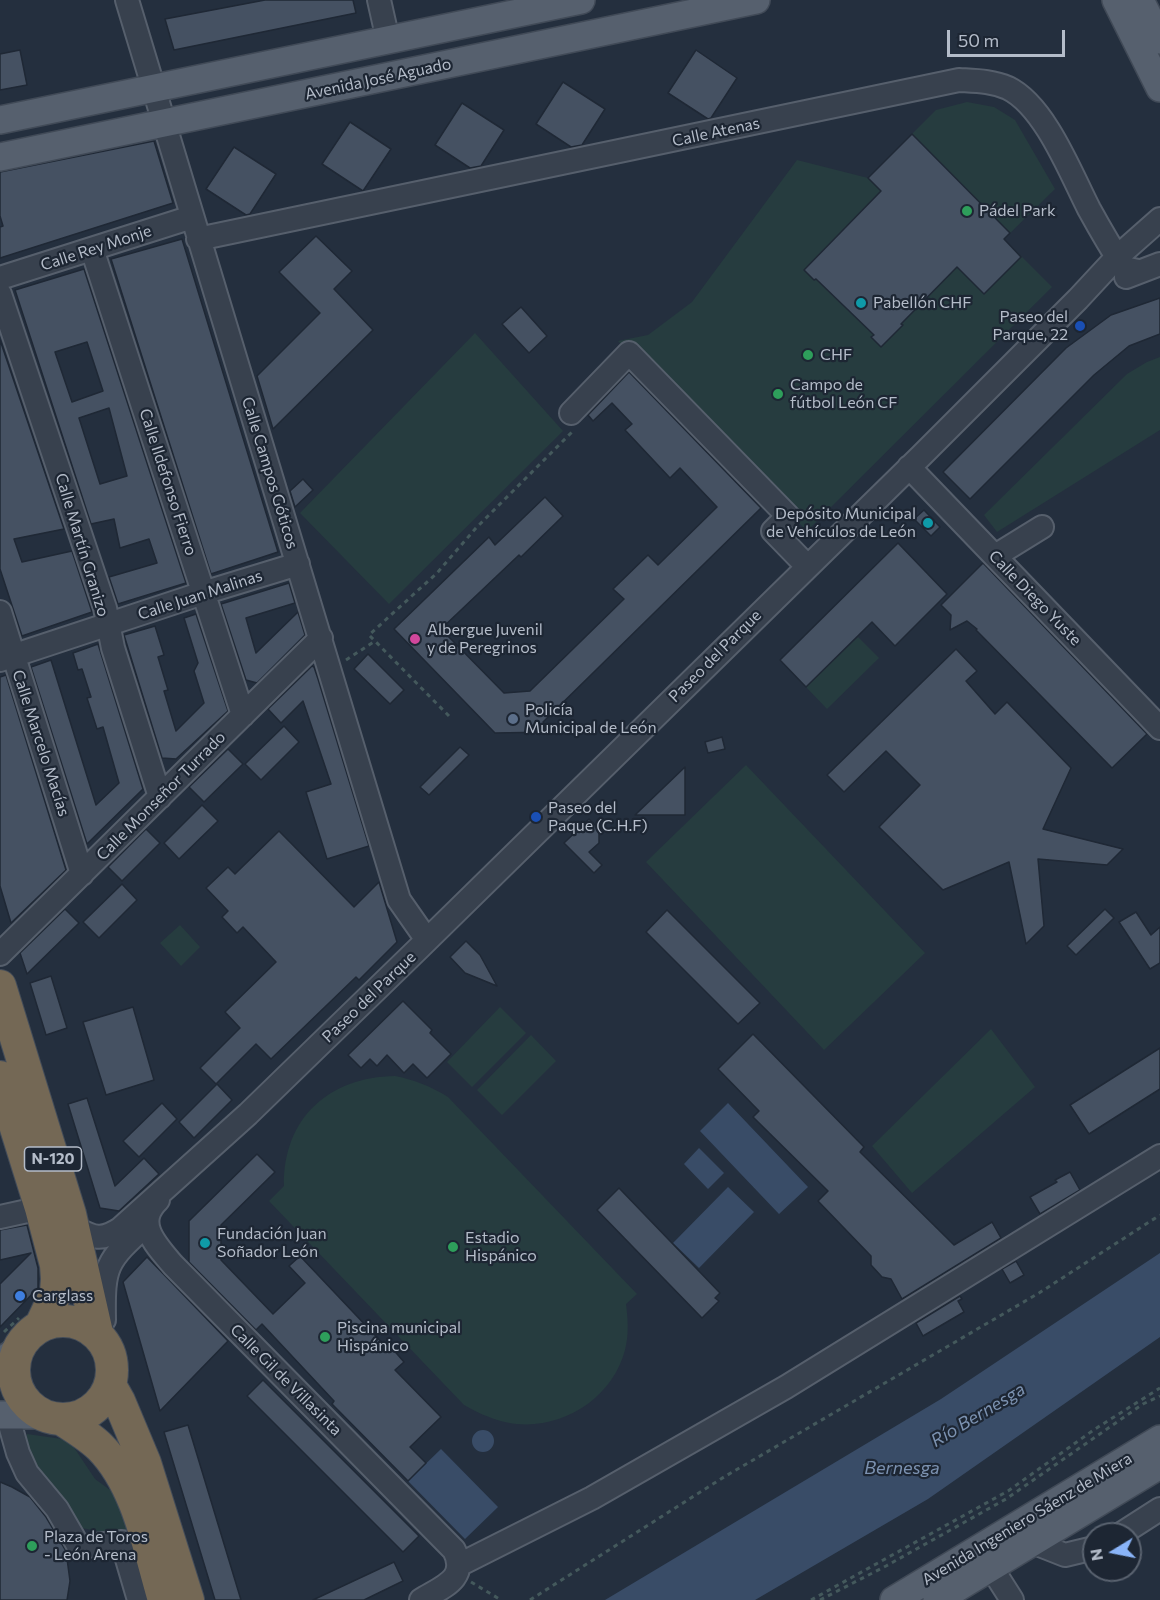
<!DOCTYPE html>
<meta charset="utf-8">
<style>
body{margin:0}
#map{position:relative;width:1160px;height:1600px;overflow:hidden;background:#242f3e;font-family:Commissioner,sans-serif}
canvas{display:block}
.north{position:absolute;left:1082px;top:1522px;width:60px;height:60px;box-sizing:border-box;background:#1d2633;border:2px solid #59626f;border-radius:50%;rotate:260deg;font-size:16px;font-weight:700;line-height:24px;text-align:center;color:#b4bcc9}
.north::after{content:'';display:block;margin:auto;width:21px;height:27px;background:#8ab4f8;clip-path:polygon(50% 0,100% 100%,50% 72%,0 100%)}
.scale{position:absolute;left:947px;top:30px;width:118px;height:27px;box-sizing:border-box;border:3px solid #b4bcc9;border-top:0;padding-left:8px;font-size:18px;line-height:21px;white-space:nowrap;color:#b4bcc9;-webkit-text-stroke:4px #1d2633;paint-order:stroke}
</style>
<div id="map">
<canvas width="1160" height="1600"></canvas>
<div class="north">N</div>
<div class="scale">50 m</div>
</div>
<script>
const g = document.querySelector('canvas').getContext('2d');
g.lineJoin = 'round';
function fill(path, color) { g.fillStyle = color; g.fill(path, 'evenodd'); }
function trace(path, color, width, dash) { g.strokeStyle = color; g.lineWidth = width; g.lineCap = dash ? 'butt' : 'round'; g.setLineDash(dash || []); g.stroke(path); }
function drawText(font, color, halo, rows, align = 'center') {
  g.font = font + ' Commissioner,sans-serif'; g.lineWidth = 4.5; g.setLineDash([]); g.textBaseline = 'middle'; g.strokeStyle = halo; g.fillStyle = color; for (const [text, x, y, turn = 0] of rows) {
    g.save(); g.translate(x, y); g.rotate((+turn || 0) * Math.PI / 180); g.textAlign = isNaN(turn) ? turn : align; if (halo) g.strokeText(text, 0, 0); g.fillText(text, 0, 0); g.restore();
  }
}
fill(new Path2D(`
 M967,102L994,107L1015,120L1055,189L1004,239L1052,287L807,531L618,341L648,335L692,302L797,160L868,178L936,110Z
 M475,333L563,431L389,604L300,513Z
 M1160,357V430L997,532L984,515L1127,374L1147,362Z
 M858,637L879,658L827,709L806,687Z
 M746,765L925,953L824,1050L646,862Z
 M180,925L200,947L181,966L160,943Z
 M500,1007L526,1033L472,1087L447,1062Z
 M991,1029L1035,1087L912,1193L872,1146Z
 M531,1035L556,1061L502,1115L477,1090Z
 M395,1076C415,1080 430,1086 448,1097L637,1294L626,1304C628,1319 629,1335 625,1350C610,1407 544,1440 489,1417C480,1414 472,1409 464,1405L269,1201L284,1186C283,1118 329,1077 395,1076Z
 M27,1434L69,1440L95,1479L117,1495L149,1600L123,1536L82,1528C63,1506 23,1464 27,1434Z`), '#263c3f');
fill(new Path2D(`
 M728,1103L808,1187L779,1214L700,1131Z
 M699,1148L724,1173L708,1189L684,1164Z
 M728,1187L754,1212L699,1268L673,1243Z
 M1160,1253V1337L928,1499L755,1600H605L941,1399Z
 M472 1441a11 11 0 1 1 22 0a11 11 0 1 1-22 0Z
 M441,1449L498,1507L465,1539L408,1481Z`), '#394c67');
const building = new Path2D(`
 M265,0H353L356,13L174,50L165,19Z
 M20,50L27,85L0,90V54Z
 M696,50L737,78L711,118L708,119L668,93Z
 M563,82L605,109L582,145L571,147L536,124Z
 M462,103L504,130L481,166L470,168L435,145Z
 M350,122L391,149L363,191L322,164Z
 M912,134L1010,233L1004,239L1021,257L984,294L957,267L901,324L903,325L881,347L871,337L874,335L816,279L814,280L804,270L881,191L868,178Z
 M154,141L173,203L0,258V227L3,226L0,216V172Z
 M234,147L276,174L250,214L246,215L206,189Z
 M316,236L352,271L334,289L373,330L273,429L257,376L320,313L279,272Z
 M182,239L278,552L211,574L111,259Z
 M84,269L186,583L118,604L109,577L157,563L149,539L120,548L114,519L91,524L15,290ZM87,342L103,391L72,402L55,352ZM109,408L127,476L100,484L79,418Z
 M1160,298V334L1129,346L1094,375L970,499L943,472L1066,348L1111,315Z
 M521,307L547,336L529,353L502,324Z
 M0,340L64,529L14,539L22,562L72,551L92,612L22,636L0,569Z
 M629,372L761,508L543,722L552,732L495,733L394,629L489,537L495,545L545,497L563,516L521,557L519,555L441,629L504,693L530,691L624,599L613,589L648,555L658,565L717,507L680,468L670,478L625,430L632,424L612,403L593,421L588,415Z
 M303,479L313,490L295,507L290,491Z
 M924,510L940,527L931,536L914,519Z
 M898,543L947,594L895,646L872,622L806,687L780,660Z
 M983,563L1147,734L1112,768L976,630L977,629L967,621L950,630L951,615L941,605Z
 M289,583L295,603L246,618L256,653L298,612L305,635L257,683L246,680L221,604Z
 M196,614L228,711L176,759L162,758L124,635L155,626L164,655L158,657L168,690L164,691L176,731L204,703L194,671L198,663L184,618Z
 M98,644L143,789L87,844L31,667L51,660L96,805L119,783L103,727L97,729L87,698L91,697L82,669L78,670L73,653Z
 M956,649L977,671L966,681L995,714L1007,702L1071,768L1043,829L1123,849L1107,865L1038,859L1044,926L1026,944L1009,862L943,890L879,827L920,785L886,751L844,792L827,775Z
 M368,654L404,690L390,704L354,669Z
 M312,666L314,667L318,679L369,846L327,859L306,792L331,784L303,701L281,723L268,709Z
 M6,675L66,870L11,923L0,886V677Z
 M284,726L299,742L261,780L245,764Z
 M722,737L725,749L708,753L705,742Z
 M460,747L469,755L429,795L420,787Z
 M228,749L243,764L204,802L189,787Z
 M685,767V815H635Z
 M202,805L218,821L179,859L164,843Z
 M589,819L599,829V843L589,852L602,865L594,873L564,843Z
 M146,829L160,843L122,881L108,867Z
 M279,831L354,907L379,882L397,942L359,980L356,977L271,1059L256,1044L216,1084L200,1068L240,1028L225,1012L276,962L243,927L237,933L222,917L228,911L206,888L228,867L235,874Z
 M122,884L137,900L99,938L83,922Z
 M65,909L79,923L27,974L20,953Z
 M1105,909L1114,918L1076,955L1067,946Z
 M667,910L760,1003L738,1024L646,932Z
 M1136,912L1151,935L1160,927V963L1150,969L1119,922Z
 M466,941L480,955L497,986L465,973L450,957Z
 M51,976L67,1028L46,1035L30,983Z
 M403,1001L432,1030L430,1033L451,1054L427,1078L413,1064L404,1073L387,1055L377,1066L370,1059L361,1068L348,1055Z
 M133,1007L154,1080L106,1095L83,1022Z
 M753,1034L864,1147L860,1152L954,1245L992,1222L1001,1238L902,1299L891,1279L882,1277L871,1265V1256L818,1201L828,1191L753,1117L759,1111L718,1069Z
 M1160,1048V1089L1089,1134L1070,1105Z
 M217,1084L232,1100L194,1138L179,1122Z
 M87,1098L115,1186L144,1158L159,1174L119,1211L100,1208L68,1104Z
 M162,1103L177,1119L139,1157L123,1141Z
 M257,1154L275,1172L221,1225V1260L273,1314L305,1283L289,1266L300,1256L388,1349L391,1347L404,1362L395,1370L441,1417L410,1447L426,1463L408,1481L332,1404L334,1401L262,1324L256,1330L189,1262V1221Z
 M1070,1172L1080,1190L1040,1214L1030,1197L1057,1182L1055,1180Z
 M619,1188L720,1293L715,1298L719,1301L702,1318L597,1210Z
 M27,1225L38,1268V1288L0,1327V1284L31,1253L0,1260V1230Z
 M147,1257L228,1341L160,1411L123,1282Z
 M1016,1261L1024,1275L1010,1283L1002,1269Z
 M960,1296L962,1299L958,1301L964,1312L923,1336L916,1323Z
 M263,1380L419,1536L403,1552L247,1396Z
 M188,1425L241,1600H215L164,1432Z
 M0,1482L12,1487L30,1497L46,1517L66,1551L70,1581L67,1600H0Z
 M394,1562L403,1581L364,1600H313Z`);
fill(building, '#455162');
trace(building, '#1f2835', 1.5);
const minor = new Path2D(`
 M127,0L399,900L427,940
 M379,0L388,40
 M198,239L959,80C976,81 992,81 1008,88C1045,106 1071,174 1089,209C1100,229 1111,248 1124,268L1138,271
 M92,249L243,715
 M1126,277L1160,264
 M0,278L192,217
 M0,294L105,608L113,648L160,797
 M571,413L629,353L788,516L773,531L807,566
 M909,467L1160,728
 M995,556L1042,527
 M0,612L82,874
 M0,660L203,593L298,564
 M0,954L321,638
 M158,1200C134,1223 156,1245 173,1265L454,1550C469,1579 442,1587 421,1600
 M0,1217L41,1208
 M73,1227C93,1237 100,1242 120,1229L248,1114L418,949L921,456L1078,299L1117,257L1160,219
 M104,1320C103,1266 106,1261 146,1225
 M7,1414L18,1453L27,1473L57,1509L79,1547L122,1542L139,1600
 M1121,1534L1160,1509
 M1032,1542L1065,1555L1094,1548
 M459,1565L592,1498L786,1387L1160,1156
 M991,1567L1012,1600`);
const major = new Path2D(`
 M1116,0L1160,88
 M1140,0L1160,40
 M0,120L581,0
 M0,157L756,0
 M0,1362L19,1349
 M0,1415H45
 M894,1600L1160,1439
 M937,1600L1160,1465`);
const highway = new Path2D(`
 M0,986L70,1214L97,1333
 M0,1077L41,1208L56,1265L57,1279L56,1293L41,1325
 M14 1370a49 49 0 1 1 98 0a49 49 0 1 1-98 0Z
 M110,1385L119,1401L145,1463L188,1600
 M63,1420C75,1428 90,1437 100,1447C138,1485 149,1550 164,1600`);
trace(minor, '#565f6c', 26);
trace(major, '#414a57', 30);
trace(highway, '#434c59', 34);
trace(new Path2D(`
 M346,660L375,641
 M449,716L369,635L437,573L476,528L573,431
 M4,1332L19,1318
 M471,1582L501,1600
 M530,1600L724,1477L1039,1293L1160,1215
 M811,1600L1008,1491L1095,1429L1160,1388
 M820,1600L886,1566L1006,1499L1143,1404L1160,1396`), '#44595c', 3, [4.5, 4.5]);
trace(minor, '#38414e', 22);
trace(major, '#56606e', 27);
trace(highway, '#746855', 32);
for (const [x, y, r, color] of [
 [967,211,6,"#2e9e5b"],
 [861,303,6,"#0f9aa8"],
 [1080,326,6,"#1a4fb4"],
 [808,355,6,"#2e9e5b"],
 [778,394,6,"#2e9e5b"],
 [928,523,6,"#0f9aa8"],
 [415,639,6,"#d1479c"],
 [513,719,6,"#5c6f8a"],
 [536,817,6,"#1a4fb4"],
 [205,1243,6,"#0f9aa8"],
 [453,1247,6,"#2e9e5b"],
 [20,1296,6,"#3f7fe0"],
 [325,1337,6,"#2e9e5b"],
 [32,1546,6,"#2e9e5b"]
]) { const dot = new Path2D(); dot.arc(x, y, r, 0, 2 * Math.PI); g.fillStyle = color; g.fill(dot); trace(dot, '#1d2633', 2); }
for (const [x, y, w] of [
 [53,1159,57]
]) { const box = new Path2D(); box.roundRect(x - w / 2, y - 12, w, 24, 4.5); g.fillStyle = '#1d2633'; g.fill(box); trace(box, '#b4bcc9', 1.5); }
drawText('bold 15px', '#b4bcc9', null, [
 ["N-120",53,1159]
]);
drawText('16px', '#b4bcc9', '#1d2633', [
 ["Avenida José Aguado",378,79,-12],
 ["Calle Atenas",716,132,-12],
 ["Calle Rey Monje",96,248,-18],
 ["Calle Campos Góticos",270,473,73],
 ["Calle Ildefonso Fierro",168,482,72],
 ["Calle Martín Granizo",82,545,73],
 ["Calle Juan Malinas",200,595,-18],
 ["Calle Diego Yuste",1035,598,46],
 ["Paseo del Parque",715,656,-45],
 ["Calle Marcelo Macías",41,743,72],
 ["Calle Monseñor Turrado",161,796,-45],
 ["Paseo del Parque",369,997,-44],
 ["Calle Gil de Villasinta",286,1380,45],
 ["Avenida Ingeniero Sáenz de Miera",1027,1519,-31]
]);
drawText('16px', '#b4bcc9', '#1d2633', [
 ["Pádel Park",979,211],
 ["Pabellón CHF",873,303],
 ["Paseo del",1068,317,"right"],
 ["Parque, 22",1068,335,"right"],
 ["CHF",820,355],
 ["Campo de",790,385],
 ["fútbol León CF",790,403],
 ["Depósito Municipal",916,514,"right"],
 ["de Vehículos de León",916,532,"right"],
 ["Albergue Juvenil",427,630],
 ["y de Peregrinos",427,648],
 ["Policía",525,710],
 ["Municipal de León",525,728],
 ["Paseo del",548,808],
 ["Paque (C.H.F)",548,826],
 ["Fundación Juan",217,1234],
 ["Soñador León",217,1252],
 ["Estadio",465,1238],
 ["Hispánico",465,1256],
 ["Carglass",32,1296],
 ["Piscina municipal",337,1328],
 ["Hispánico",337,1346],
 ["Plaza de Toros",44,1537],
 ["- León Arena",44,1555]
], 'left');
drawText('italic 18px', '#7c92b1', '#1d2633', [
 ["Río Bernesga",978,1415,-31],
 ["Bernesga",902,1468]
]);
</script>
